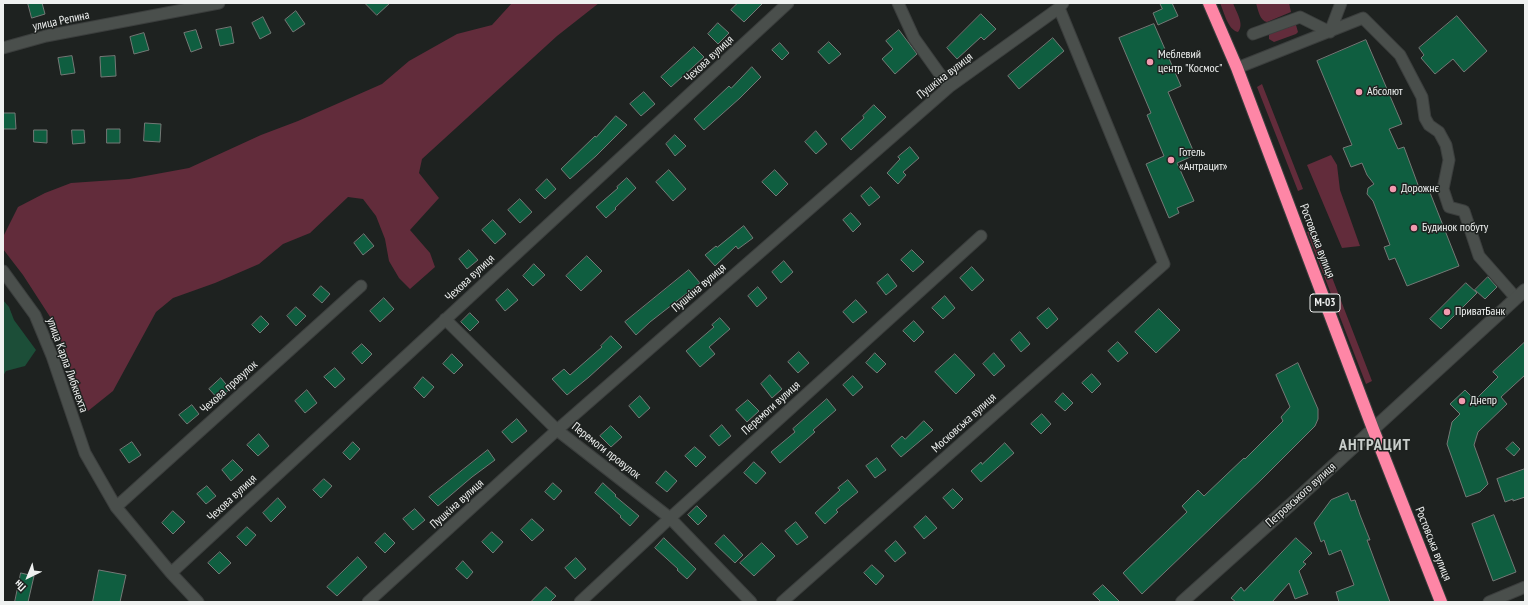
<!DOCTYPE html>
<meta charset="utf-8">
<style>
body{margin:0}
#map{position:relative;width:1528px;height:605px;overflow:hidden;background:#1e2220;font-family:"PT Sans Narrow",sans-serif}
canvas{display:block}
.frame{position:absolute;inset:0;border:4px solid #eff1f0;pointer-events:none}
.north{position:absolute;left:8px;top:557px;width:40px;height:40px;-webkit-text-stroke:3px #1e2220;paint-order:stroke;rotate:223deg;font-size:11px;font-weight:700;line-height:16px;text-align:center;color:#eff1f0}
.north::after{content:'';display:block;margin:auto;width:14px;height:18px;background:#eff1f0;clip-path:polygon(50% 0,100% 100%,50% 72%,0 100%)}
</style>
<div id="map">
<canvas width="1528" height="605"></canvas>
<div class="frame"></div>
<div class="north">Пн</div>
</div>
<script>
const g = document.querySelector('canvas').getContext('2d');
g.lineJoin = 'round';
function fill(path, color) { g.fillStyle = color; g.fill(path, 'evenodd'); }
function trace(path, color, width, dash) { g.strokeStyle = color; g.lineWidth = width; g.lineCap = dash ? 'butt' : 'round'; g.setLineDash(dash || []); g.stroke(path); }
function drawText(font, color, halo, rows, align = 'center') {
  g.font = font + ' "PT Sans Narrow",sans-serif'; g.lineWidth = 3; g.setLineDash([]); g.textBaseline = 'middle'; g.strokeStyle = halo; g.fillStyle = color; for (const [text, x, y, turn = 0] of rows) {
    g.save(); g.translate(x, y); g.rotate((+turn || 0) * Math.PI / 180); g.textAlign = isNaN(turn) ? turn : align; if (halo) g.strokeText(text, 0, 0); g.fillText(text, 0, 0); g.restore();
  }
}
fill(new Path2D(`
 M512,3H599L557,36L422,159L419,173L439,198L410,230L430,253L435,267L410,289L399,278L389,261L385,239L376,216L363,199L348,197L310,233L283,244L259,264L215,283L173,298L156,312L113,391L88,411L79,395L56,326L23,275L3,249V237L18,207L45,193L71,183L129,179L189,168L261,135L298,121L382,84L409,61L457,34L492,25Z
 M1220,3H1233C1236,12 1245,24 1238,32C1228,30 1224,12 1220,3Z
 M1256,3H1289L1291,12L1267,22C1260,21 1258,10 1256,3Z
 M1293,25H1296L1298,32L1296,34L1274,42L1269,39V35L1271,33Z
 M1262,84L1303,189L1298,191L1257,87Z
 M1331,155L1337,165L1340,190L1360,246L1342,248L1307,165Z
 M1313,228L1372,381L1366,384L1307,232Z`), '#622c3b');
fill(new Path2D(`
 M3,300L9,307L14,320L36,350L25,366L6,371L3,376Z`), '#1c4e38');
const building = new Path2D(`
 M28,3H42L45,14L32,18Z
 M365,3H390L377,15Z
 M738,3H763L744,22L731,10Z
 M1160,3H1172L1178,16L1158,25L1153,13L1162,9Z
 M296,11L305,24L293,32L285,20Z
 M981,14L996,29L984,40L981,37L957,59L947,48Z
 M1457,16L1487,51L1464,72L1453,59L1435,74L1421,58L1424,55L1419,48Z
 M263,17L271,33L260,39L252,23Z
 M718,23L729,33L718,44L708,34Z
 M1154,24L1181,86L1168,92L1195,155L1177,163L1194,201L1177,208L1179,213L1169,218L1146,164L1164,156L1147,115L1151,113L1119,38Z
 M231,27L234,43L220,46L216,30Z
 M196,30L202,48L191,52L184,33Z
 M899,30L917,54L895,74L882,59L893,49L886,41Z
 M144,33L149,50L134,54L130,37Z
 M1053,38L1064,51L1019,89L1008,76Z
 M1366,40L1402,124L1389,129L1398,149L1404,147L1421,193L1429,190L1459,266L1407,286L1395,258L1389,260L1384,247L1390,245L1373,201L1367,194L1368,188L1374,184L1367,175L1362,163L1351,167L1343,148L1352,145L1317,61Z
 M829,42L841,54L829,64L818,52Z
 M780,43L789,53L782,60L772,50Z
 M694,47L704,57L671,87L661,77Z
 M72,56L75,73L61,75L58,58Z
 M115,56L116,76L101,77L100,57Z
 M752,67L761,77L740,98L704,130L694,119L729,86L731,88Z
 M644,92L655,104L641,116L630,104Z
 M874,105L886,117L851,150L841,139L864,118L863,116Z
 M3,113H15L16,129H3Z
 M616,116L627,125L596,156L570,179L561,169L595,136L596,137Z
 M145,123L161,124L160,142L144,141Z
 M107,129H120V143H107Z
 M34,130H47V143L34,142Z
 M72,130H84L85,143L73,144Z
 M816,131L827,144L816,154L805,142Z
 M675,135L686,146L675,156L666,144Z
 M910,147L919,158L903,172L906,175L898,184L887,173L900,159L898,157Z
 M669,170L686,189L673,201L656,182Z
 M775,170L788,184L776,196L762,182Z
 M627,178L636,188L615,208L616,209L606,218L596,207L618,188L617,187Z
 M547,179L556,189L545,199L536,190Z
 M871,187L880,197L869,206L861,196Z
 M520,199L532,212L520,223L508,210Z
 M851,213L861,224L853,232L843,220Z
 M493,220L506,234L495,244L482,230Z
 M744,226L753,238L738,249L736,246L715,266L705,255L716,246L717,247Z
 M364,234L374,246L363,255L354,243Z
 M469,250L478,260L467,269L459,259Z
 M912,250L924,262L913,272L901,260Z
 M587,256L602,271L581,291L566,276Z
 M784,261L793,272L781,283L772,272Z
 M534,264L545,275L533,286L523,276Z
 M972,267L984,280L972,291L960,278Z
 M689,270L700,283L650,322L636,335L625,322Z
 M888,274L897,286L886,295L877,283Z
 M1488,277L1497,287L1485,299L1475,290Z
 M1466,283L1477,293L1441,329L1430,319Z
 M321,286L330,294L322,303L313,295Z
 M758,287L767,298L757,307L748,296Z
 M508,289L518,300L505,311L496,300Z
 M945,296L955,308L943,319L932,308Z
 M384,298L394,309L380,322L370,311Z
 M856,300L867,312L853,323L843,312Z
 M296,307L306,316L296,326L287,316Z
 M1049,308L1058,319L1047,329L1037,318Z
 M1159,309L1180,330L1156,353L1135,332Z
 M470,313L479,322L470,331L461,322Z
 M261,316L269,324L260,333L252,325Z
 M720,318L730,329L709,347L715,354L700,367L686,351L714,327L712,325Z
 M914,321L924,332L914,342L903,331Z
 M1020,332L1030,344L1021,352L1011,340Z
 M611,336L622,347L589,377L567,395L552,379L564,369L570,375L602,347L601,346Z
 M1118,342L1128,353L1118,362L1108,351Z
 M1525,342V375L1501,397L1507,404L1478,432L1474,445L1488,484L1480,492L1466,497L1447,444L1452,422L1460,414L1450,404L1465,390L1475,400L1498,377L1493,372Z
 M362,344L372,354L362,364L352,353Z
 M799,352L809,363L798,373L788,362Z
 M875,353L886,364L877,373L866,363Z
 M994,353L1005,366L994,376L983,364Z
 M452,354L463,365L454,374L443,364Z
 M955,354L975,375L956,394L935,372Z
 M1298,363L1318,409V419L1315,426L1263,478L1142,594L1123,573L1187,512L1182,506L1198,490L1204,496L1244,458L1245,459L1283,421L1281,417L1290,407L1276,375Z
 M335,368L345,379L335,388L324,377Z
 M1092,374L1101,384L1092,393L1082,383Z
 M770,375L782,389L772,398L761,384Z
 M853,376L863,387L853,396L843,385Z
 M423,377L434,387L424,398L414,388Z
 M221,378L230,389L219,400L209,389Z
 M307,390L317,403L305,413L295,401Z
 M1063,393L1073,403L1065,411L1055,402Z
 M640,396L650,408L639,418L629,406Z
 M827,399L836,410L813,430L815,432L780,463L771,452L795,432L793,429Z
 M748,400L759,411L747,422L736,410Z
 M192,405L199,414L187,424L179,415Z
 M1042,414L1051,424L1041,434L1031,424Z
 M517,419L527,431L512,443L502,432Z
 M924,421L933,430L901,457L891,446L902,436L905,439Z
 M722,425L731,436L719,446L710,436Z
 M611,426L622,437L611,447L600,436Z
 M259,434L269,446L258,456L247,445Z
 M132,442L141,455L129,463L120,450Z
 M353,442L360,449L350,460L343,453Z
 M1513,442L1520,449L1514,456L1506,449Z
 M1005,443L1014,453L981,482L971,471L981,462L982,464Z
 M695,447L706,457L696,467L685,456Z
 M488,450L495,460L472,477L438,506L429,497Z
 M877,458L886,470L875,478L866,466Z
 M233,460L243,470L231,481L222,470Z
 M754,462L766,473L756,484L744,473Z
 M1525,469V497L1513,501V499L1505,502L1497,479Z
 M666,471L677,481L667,492L656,483Z
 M324,479L332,486L321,498L313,490Z
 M848,480L858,492L836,510L838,512L825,524L815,513L840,490L838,488Z
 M553,483L562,491L554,500L545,492Z
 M603,483L616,495L615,496L639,516L630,526L620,517L621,516L595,493Z
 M207,486L216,496L206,504L197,494Z
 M953,489L963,499L953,509L943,498Z
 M1348,493L1351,501L1355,500L1360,515L1370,540H1367L1390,602H1339L1336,592L1354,585L1341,550L1329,555L1324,540L1321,542L1314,523L1331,500Z
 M278,498L286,507L271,522L263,513Z
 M697,506L707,516L698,525L688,515Z
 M415,509L425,520L413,530L403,519Z
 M173,511L185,522L173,534L162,523Z
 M1494,515L1516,572L1493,581L1472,524Z
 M926,516L937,528L924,539L914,527Z
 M532,519L544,530L532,541L521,530Z
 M796,522L808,537L797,545L785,531Z
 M247,527L256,535L246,546L237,537Z
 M492,532L503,542L493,553L482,542Z
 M385,533L395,543L385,553L375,543Z
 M724,535L743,555L735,563L715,544Z
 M664,538L696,569L687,579L677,570L678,569L655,548Z
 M1296,538L1312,553L1303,562L1306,564L1299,571L1308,594L1295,599L1289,583L1272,602H1236L1231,598L1241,587L1244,591Z
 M896,541L906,553L895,562L885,551Z
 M762,543L775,556L754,576L740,563Z
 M220,552L231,563L219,574L208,563Z
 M358,557L367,567L337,596L327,587Z
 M576,558L586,569L575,579L565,568Z
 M463,561L473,572L467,579L456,569Z
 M872,565L884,576L876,585L864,573Z
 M99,570L126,575L120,602H93Z
 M21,573L34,576L28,602H15Z
 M1103,585L1120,602H1101L1093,594Z
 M546,587L556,596L550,602H531Z`);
fill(building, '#0f5e40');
trace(building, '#747976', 1);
const street = new Path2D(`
 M898,3L914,38L949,87
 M1330,32L1341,3
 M1253,34L1300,17L1330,32
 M3,48L46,36L219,3
 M1237,68L1363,18L1400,55L1422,97L1425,118L1429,125L1439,132L1446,145L1449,160L1443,189L1449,207L1464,211L1479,256L1516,298
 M3,271L35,315L52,356L85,453L116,507L171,573L198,602
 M445,319L557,430L670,518L751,602
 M116,507L361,286
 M171,573L788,3
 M368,602L557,430L949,87L1059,8
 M580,602L670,518L981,236
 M782,602L1164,264L1059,8L1063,3
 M1489,602L1525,587`);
const secondary = new Path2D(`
 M1182,602L1298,498L1525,290`);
const highway = new Path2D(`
 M1209,3L1237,68L1373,429L1441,602`);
trace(street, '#3b3e3d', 13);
trace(secondary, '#3b3e3d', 14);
trace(highway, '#3b3e3d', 14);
trace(street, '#4a4f4c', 11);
trace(secondary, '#4a4f4c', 12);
trace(highway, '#fe86a6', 12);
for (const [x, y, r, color] of [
 [1150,62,4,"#f29aaf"],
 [1359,92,4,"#f29aaf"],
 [1171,160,4,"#f29aaf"],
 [1393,189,4,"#f29aaf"],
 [1414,228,4,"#f29aaf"],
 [1447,312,4,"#f29aaf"],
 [1462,401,4,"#f29aaf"]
]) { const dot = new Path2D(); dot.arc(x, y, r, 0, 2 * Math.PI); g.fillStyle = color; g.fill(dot); trace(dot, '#1e2220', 1.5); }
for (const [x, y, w] of [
 [1325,303,30]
]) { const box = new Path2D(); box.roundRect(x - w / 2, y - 9, w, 18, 3); g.fillStyle = '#1e2220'; g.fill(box); trace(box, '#eff1f0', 1); }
drawText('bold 11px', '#eff1f0', null, [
 ["М-03",1325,303]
]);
drawText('12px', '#eff1f0', '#1e2220', [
 ["улица Репина",61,21,-12],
 ["Чехова вулиця",709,59,-43],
 ["Пушкіна вулиця",945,76,-38],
 ["Ростовська вулиця",1317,241,69],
 ["Чехова вулиця",470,278,-43],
 ["Пушкіна вулиця",699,288,-41],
 ["улица Карла Либкнехта",67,365,70],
 ["Чехова провулок",229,387,-42],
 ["Перемоги вулиця",771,408,-42],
 ["Московська вулиця",964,423,-42],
 ["Перемоги провулок",606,451,38],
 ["Петровського вулиця",1301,495,-42],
 ["Чехова вулиця",232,498,-43],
 ["Пушкіна вулиця",457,504,-42],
 ["Ростовська вулиця",1433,544,68]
]);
drawText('12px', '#eff1f0', '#1e2220', [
 ["Меблевий",1158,55],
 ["центр \"Космос\"",1158,69],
 ["Абсолют",1367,92],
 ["Готель",1179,153],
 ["«Антрацит»",1179,167],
 ["Дорожнє",1401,189],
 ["Будинок побуту",1422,228],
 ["ПриватБанк",1455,312],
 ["Днепр",1470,401]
], 'left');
g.letterSpacing = '1px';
drawText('bold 16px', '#cacfcc', '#1e2220', [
 ["АНТРАЦИТ",1375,445]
]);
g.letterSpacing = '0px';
</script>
